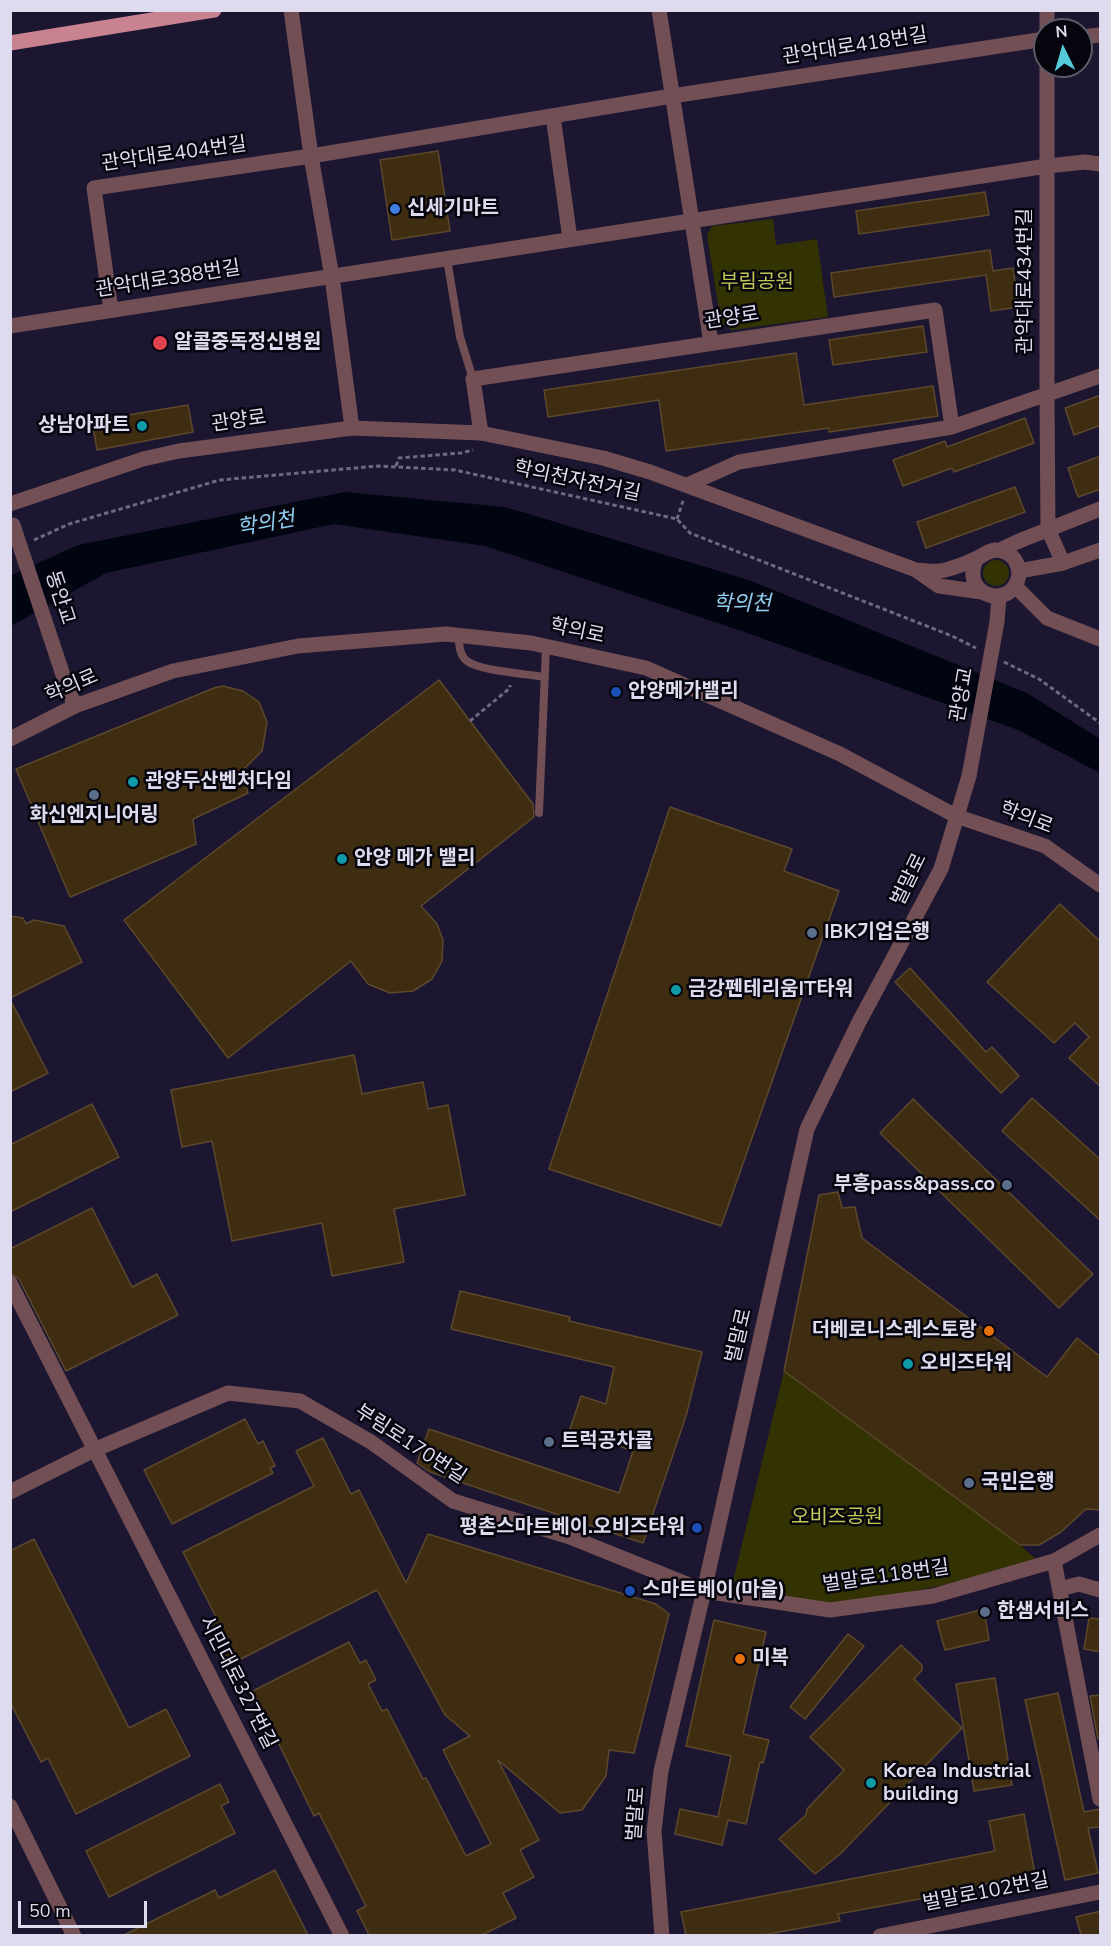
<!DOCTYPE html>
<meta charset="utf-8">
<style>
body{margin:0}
#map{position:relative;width:1111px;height:1946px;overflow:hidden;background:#1c1630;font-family:"Nunito Sans",sans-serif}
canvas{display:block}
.frame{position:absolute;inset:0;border:12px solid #dedbee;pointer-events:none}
.north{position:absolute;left:1033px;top:18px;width:60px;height:60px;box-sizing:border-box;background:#06050e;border:2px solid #5c5b68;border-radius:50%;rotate:355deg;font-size:16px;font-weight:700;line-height:24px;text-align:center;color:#dedbee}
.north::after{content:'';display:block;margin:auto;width:21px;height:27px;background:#53cbda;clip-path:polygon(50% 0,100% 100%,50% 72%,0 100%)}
.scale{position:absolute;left:18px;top:1901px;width:129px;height:27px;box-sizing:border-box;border:3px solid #dedbee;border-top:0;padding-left:8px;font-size:18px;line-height:21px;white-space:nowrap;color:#dedbee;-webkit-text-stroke:4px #06050e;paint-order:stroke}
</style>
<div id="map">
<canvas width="1111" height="1946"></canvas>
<div class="frame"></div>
<div class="north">N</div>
<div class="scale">50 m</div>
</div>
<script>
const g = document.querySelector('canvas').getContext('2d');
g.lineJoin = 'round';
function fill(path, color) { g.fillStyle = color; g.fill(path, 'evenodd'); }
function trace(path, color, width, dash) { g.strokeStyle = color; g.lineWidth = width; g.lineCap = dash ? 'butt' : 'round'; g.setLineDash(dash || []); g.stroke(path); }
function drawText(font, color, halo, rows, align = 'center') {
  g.font = font + ' "Nunito Sans","Noto Sans KR",sans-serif'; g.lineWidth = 5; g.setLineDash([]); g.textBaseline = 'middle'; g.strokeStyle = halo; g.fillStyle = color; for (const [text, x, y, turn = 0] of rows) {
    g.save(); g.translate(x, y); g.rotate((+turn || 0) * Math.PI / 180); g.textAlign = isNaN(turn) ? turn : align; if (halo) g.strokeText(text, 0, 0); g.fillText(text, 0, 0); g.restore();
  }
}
fill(new Path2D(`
 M773,219L776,245L817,239L828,317L732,330L721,323L707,235L712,226Z
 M983 573a13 13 0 1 1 26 0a13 13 0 1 1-26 0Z
 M784,1371L1020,1545L1035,1558L1015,1569L852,1605L814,1603L733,1581Z`), '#323203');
fill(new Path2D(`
 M345,492L505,507L749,580L1027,693L1100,739V773L1018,730L739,630L485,546L334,524L106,573L11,626L10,576L78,545Z`), '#000511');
const building = new Path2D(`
 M438,151L450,231L392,240L380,160Z
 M985,192L989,215L859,234L856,211Z
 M990,250L993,271L1013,268L1019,307L991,311L986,275L834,297L831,273Z
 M923,326L927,352L833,365L829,340Z
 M796,353L804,405L933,386L938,416L829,432V428L666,451L659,400L548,417L544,390Z
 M1101,395V425L1074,435L1065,408Z
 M188,405L193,432L97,450L92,421Z
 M1025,418L1034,443L954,472L952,468L903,486L893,460L945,441L947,447Z
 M1101,456V489L1078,497L1068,468Z
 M1015,487L1025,512L926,548L917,522Z
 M439,680L533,804L534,817L421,906L437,924L443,940L442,961L432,979L413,991L390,993L368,984L351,961L228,1058L124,920Z
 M223,686L243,691L259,702L267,722L262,751L242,771L248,793L193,819L196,844L70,897L16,769L214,688Z
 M670,807L792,849L784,871L839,891L721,1226L549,1169Z
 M1060,904L1101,942V1087L1069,1058L1089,1037L1075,1023L1054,1043L987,982Z
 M10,916L23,918L26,924L34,920L64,926L82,962L10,998Z
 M910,968L986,1052L992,1047L1019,1076L1001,1093L895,982Z
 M10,999L48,1073L10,1092Z
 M354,1055L362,1094L423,1082L428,1109L448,1105L465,1195L394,1209L404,1262L332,1276L322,1223L232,1241L212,1141L182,1147L171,1090Z
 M1032,1098L1101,1160V1221L1002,1131Z
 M913,1099L1093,1274L1059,1308L880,1133Z
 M92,1104L119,1157L10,1212V1145Z
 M838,1192L842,1208L855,1207L862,1238L1047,1377L1077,1338L1101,1357V1510L1086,1509L1061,1532L1039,1545H1020L784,1371L819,1195Z
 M92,1208L132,1287L157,1274L178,1315L66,1371L19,1279L10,1273V1249Z
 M460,1291L570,1317L569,1321L702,1352L686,1416L643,1543L430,1472L417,1463L429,1429L619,1493L633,1451L570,1429L581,1396L606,1404L614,1367L451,1329Z
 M245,1419L258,1444L263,1441L275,1466L270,1468L273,1473L172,1524L144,1470Z
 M323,1438L351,1494L359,1490L406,1583L428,1534L656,1604L669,1614L634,1753L609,1750L606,1776L582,1810L560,1813L498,1760L539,1840L520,1850L534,1877L503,1893L516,1918L482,1935H369L357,1911L366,1906L319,1813L314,1816L253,1691L349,1642L360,1663L366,1660L376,1680L368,1684L382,1711L387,1709L423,1779L426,1778L466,1856L491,1844L443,1750L470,1736L445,1715L377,1590L229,1665L209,1625L218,1621L183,1552L314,1486L296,1451Z
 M34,1539L129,1728L166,1709L190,1756L76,1814L48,1758L41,1762L10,1702V1551Z
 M984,1609L989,1640L945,1650L937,1621Z
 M1089,1618L1101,1619V1652L1084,1649Z
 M714,1620L766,1632L743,1734L769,1740L763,1763L760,1762L746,1824L728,1820L722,1845L675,1834L680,1809L718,1817L731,1756L686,1746Z
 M848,1634L864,1646L805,1719L790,1707Z
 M901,1645L922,1665V1670L914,1679L962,1728L840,1854L815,1874L779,1839L806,1815L807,1809L844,1770L810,1737Z
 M995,1678L1012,1785L974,1791L956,1684Z
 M1058,1693L1084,1812L1101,1809V1827L1088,1828L1098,1873L1065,1880L1025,1700Z
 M1101,1695V1738L1098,1739L1090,1696Z
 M220,1784L229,1802L221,1806L235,1833L109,1897L86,1851Z
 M1024,1814L1035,1874L979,1885L980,1888L838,1914L840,1921L763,1935H686L681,1912L995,1851L989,1821Z
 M275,1870L308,1935H124L215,1890L219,1898Z
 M1101,1911V1935H1081L1076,1917Z`);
fill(building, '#3f2d11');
trace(building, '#5c492d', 1.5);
trace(new Path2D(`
 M396,466L399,458L461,453L473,450
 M677,519L683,501
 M34,540L69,524L220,480L378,466L455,470L677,519L690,533L952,636L976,648
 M1004,662L1039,679L1100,723
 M470,721L510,688V685`), '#6e6980', 3, [4.5, 3]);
trace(new Path2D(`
 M447,259L460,337L473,379
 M459,635C459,644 459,655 467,661C479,671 528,674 545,677
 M539,813L546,647`), '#714f55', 8);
trace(new Path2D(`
 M291,10L311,156L332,277L352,428
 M659,10L711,343
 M1047,10V30
 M1081,37L1100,35
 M1047,66V396L1048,529L1063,563
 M553,116L570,239
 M111,310L94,188L311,156L672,96L1045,39
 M10,326L1047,166L1085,162L1100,164
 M481,433L473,379L935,310L952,427
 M687,485L739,462L952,427L1100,376
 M66,684L75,706
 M10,1283L342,1936
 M10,1492L94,1450L228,1393L300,1401L371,1442L453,1501L570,1537L704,1591L830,1610L933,1596L1054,1561L1100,1535
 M1054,1561L1100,1799
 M1060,1589L1079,1584L1100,1590
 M10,1806L74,1936
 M880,1936L1100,1892`), '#714f55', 15);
trace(new Path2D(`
 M10,504L143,459L179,451L352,428L481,433L603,458L650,472L916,570L939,586L982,592
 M1000,550L1019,541L1100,509
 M916,570C923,570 932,572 939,571C951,570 964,564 975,559C983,556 986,551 995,550C1004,550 1010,553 1015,560C1019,567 1020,575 1017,582C1005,610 959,593 977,558
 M1019,571L1063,563L1100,550
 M1015,586L1047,618L1100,639
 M997,622L999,596
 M10,739L75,706L173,671L298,646L446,634L531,643L646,668L840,754L956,816L1045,846L1100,885
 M662,1936L654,1831L661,1771L704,1591L807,1129L859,1022L941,869L969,776`), '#714f55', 15);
trace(new Path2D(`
 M10,43L214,10`), '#c98290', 15);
trace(new Path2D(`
 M13,525L66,684`), '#714f55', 15);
trace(new Path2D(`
 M969,776L997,622`), '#714f55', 15);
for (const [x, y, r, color] of [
 [395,209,6,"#3f7fe0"],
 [160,343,8,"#e0444e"],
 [142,426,6,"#0f9aa8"],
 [616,692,6,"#1a4fb4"],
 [133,782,6,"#0f9aa8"],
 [94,795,6,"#5c6f8a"],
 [342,859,6,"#0f9aa8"],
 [812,933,6,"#5c6f8a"],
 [676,990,6,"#0f9aa8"],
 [1007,1185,6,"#5c6f8a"],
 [989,1331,6,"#e8710a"],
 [908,1364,6,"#0f9aa8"],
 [549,1442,6,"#5c6f8a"],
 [969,1483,6,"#5c6f8a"],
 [697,1528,6,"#1a4fb4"],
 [630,1591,6,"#1a4fb4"],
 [985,1612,6,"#5c6f8a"],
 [740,1659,6,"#e8710a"],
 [871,1783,6,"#0f9aa8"]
]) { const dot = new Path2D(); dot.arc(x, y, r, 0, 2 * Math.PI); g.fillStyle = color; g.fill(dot); trace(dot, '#06050e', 2); }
drawText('20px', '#dedbee', '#06050e', [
 ["관악대로418번길",855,47,-9],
 ["관악대로404번길",174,155,-8],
 ["관악대로388번길",168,280,-9],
 ["관악대로434번길",1026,281,-90],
 ["관양로",732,319,-9],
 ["관양로",239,422,-8],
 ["학의천자전거길",577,482,12],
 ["동안교",59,598,72],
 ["학의로",577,632,12],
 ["학의로",72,687,-23],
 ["관양교",963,695,-80],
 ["학의로",1026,819,21],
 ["벌말로",910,880,-64],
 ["벌말로",740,1336,-77],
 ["부림로170번길",410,1445,33],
 ["벌말로118번길",886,1577,-8],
 ["시민대로327번길",237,1683,63],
 ["벌말로",637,1814,-86],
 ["벌말로102번길",986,1893,-11]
]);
drawText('bold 20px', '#dedbee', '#06050e', [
 ["신세기마트",407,209],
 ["알콜중독정신병원",174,343],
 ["상남아파트",130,426,"right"],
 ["안양메가밸리",628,692],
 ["관양두산벤처다임",145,782],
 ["화신엔지니어링",94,816,"center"],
 ["안양 메가 밸리",354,859],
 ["IBK기업은행",824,933],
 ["금강펜테리움IT타워",688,990],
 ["부흥pass&pass.co",995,1185,"right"],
 ["더베로니스레스토랑",977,1331,"right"],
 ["오비즈타워",920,1364],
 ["트럭공차콜",561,1442],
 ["국민은행",981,1483],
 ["평촌스마트베이.오비즈타워",685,1528,"right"],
 ["스마트베이(마을)",642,1591],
 ["한샘서비스",997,1612],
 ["미복",752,1659],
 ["Korea Industrial",883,1772],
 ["building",883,1795]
], 'left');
drawText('20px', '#c3c656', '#06050e', [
 ["부림공원",757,283],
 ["오비즈공원",837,1518]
]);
drawText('italic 21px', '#8fcef1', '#06050e', [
 ["학의천",266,525,-10],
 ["학의천",742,605]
]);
</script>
